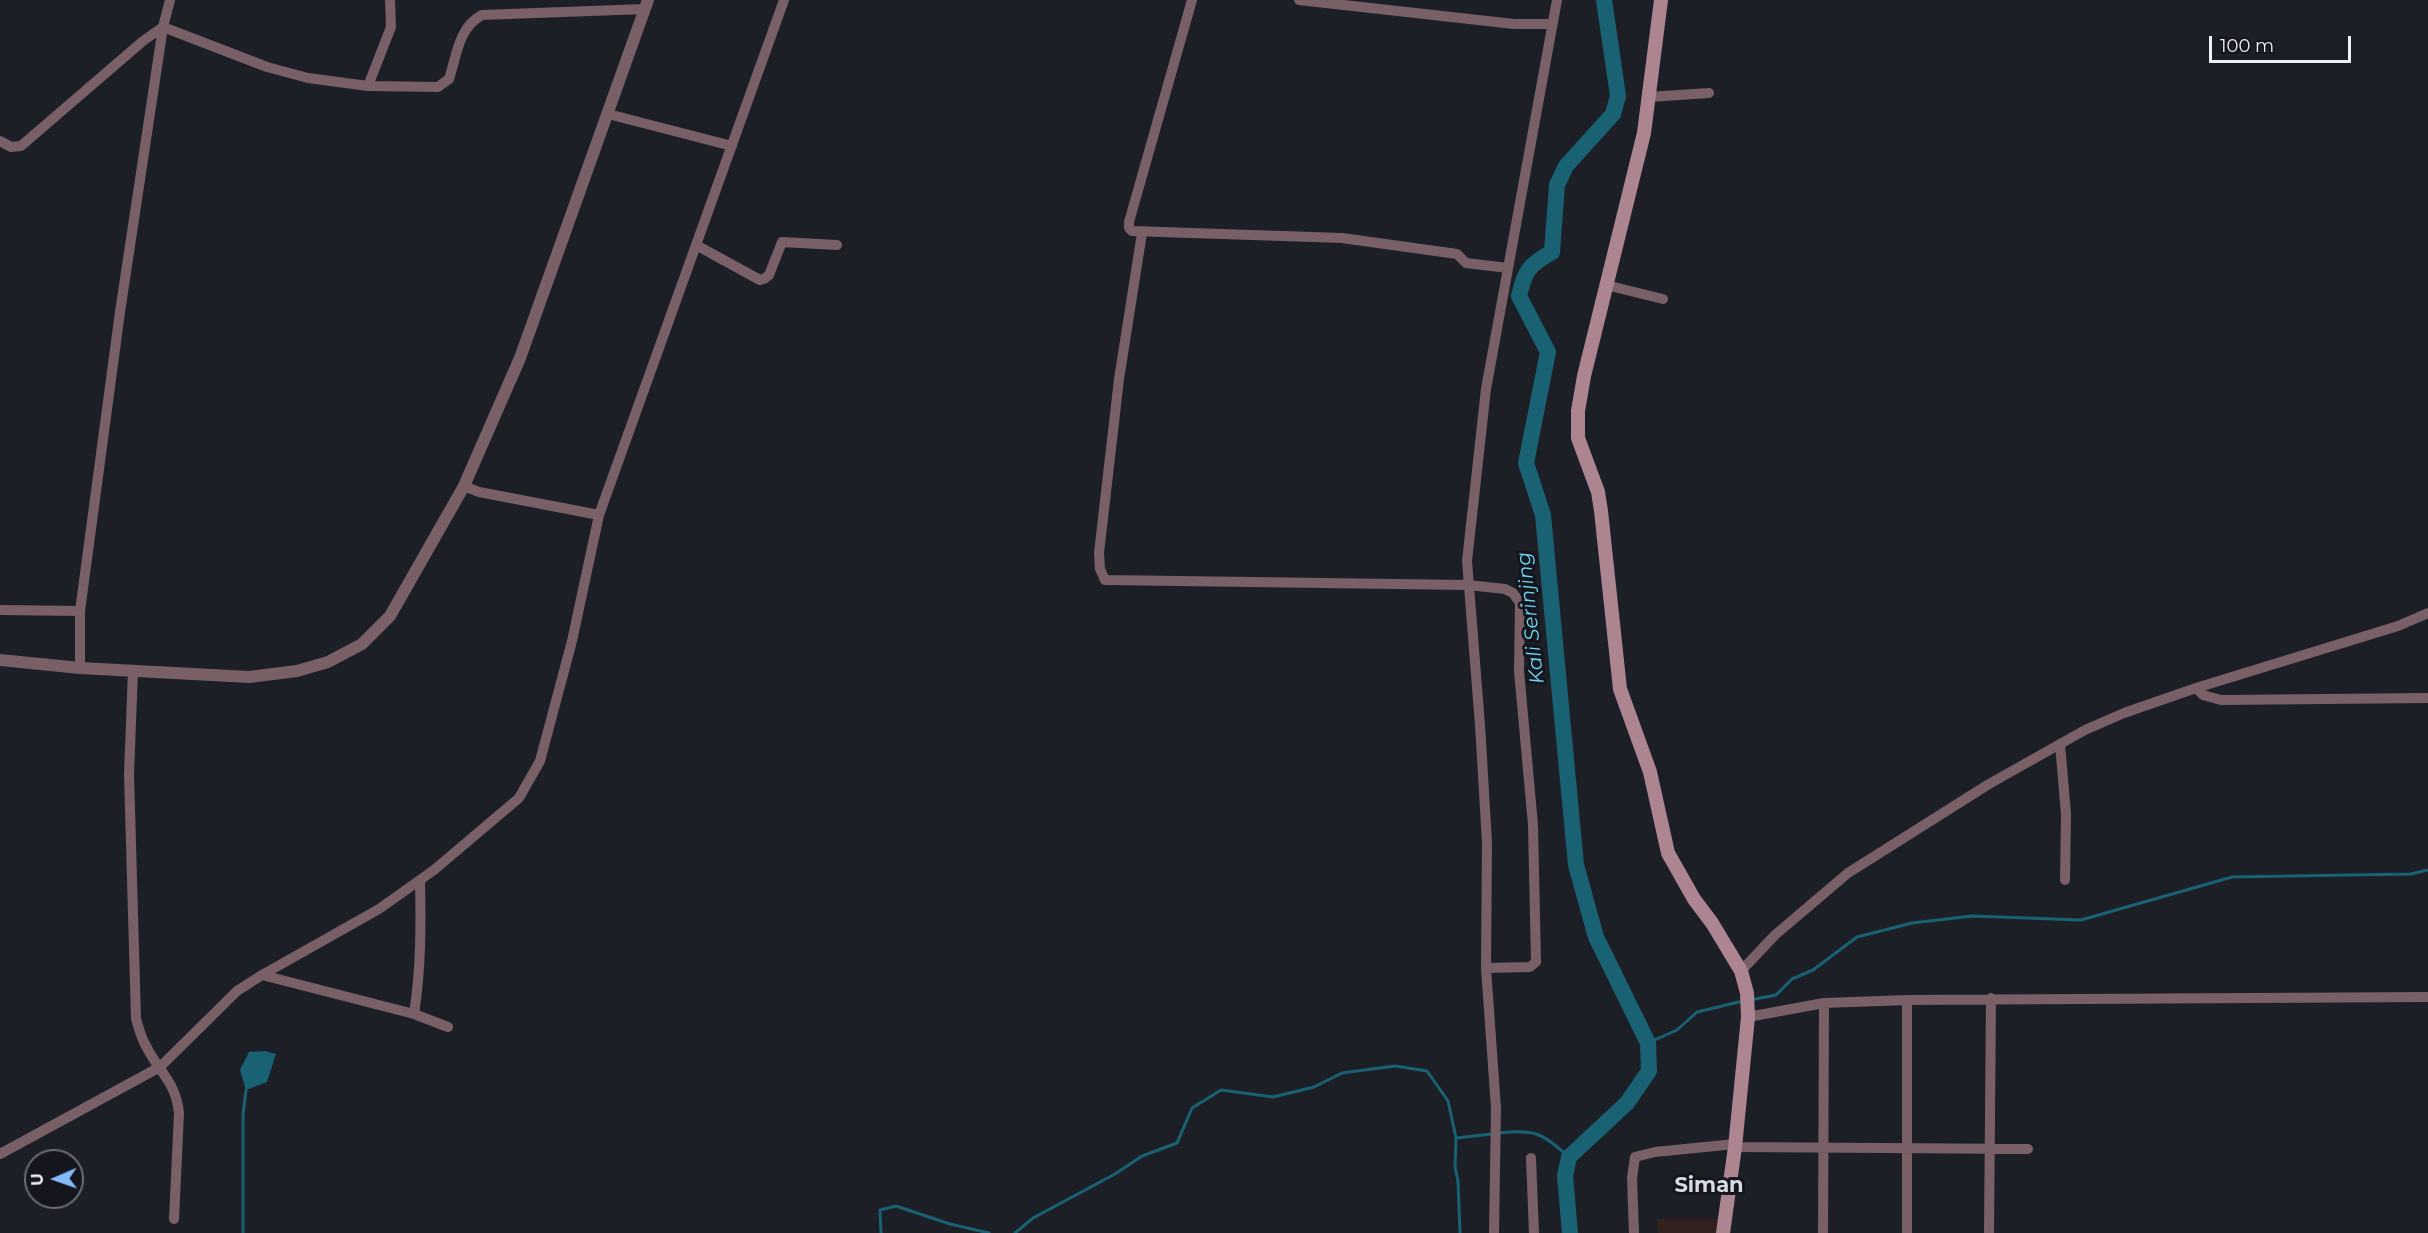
<!DOCTYPE html>
<style>
body{margin:0}
#map{position:relative;width:2428px;height:1233px;overflow:hidden;background:#1d1f27;font-family:Montserrat,sans-serif}
canvas{display:block}
.north{position:absolute;left:24px;top:1149px;width:60px;height:60px;box-sizing:border-box;background:#14151d;border:2px solid #6c6d74;border-radius:50%;rotate:268deg;font-size:16px;font-weight:700;line-height:24px;text-align:center;color:#eff0f6}
.north::after{content:'';display:block;margin:auto;width:21px;height:27px;background:#86bbfb;clip-path:polygon(50% 0,100% 100%,50% 72%,0 100%)}
.scale{position:absolute;left:2209px;top:36px;width:142px;height:27px;box-sizing:border-box;border:3px solid #eff0f6;border-top:0;padding-left:8px;font-size:18px;line-height:21px;white-space:nowrap;color:#eff0f6;-webkit-text-stroke:4px #14151d;paint-order:stroke}
</style>
<div id="map">
<canvas width="2428" height="1233"></canvas>
<div class="north">U</div>
<div class="scale">100 m</div>
</div>
<script>
const g = document.querySelector('canvas').getContext('2d');
g.lineJoin = 'round';
function fill(path, color) { g.fillStyle = color; g.fill(path, 'evenodd'); }
function trace(path, color, width, dash) { g.strokeStyle = color; g.lineWidth = width; g.lineCap = dash ? 'butt' : 'round'; g.setLineDash(dash || []); g.stroke(path); }
function drawText(font, color, halo, rows, align = 'center') {
  g.font = font + ' Montserrat,sans-serif'; g.lineWidth = 6; g.setLineDash([]); g.textBaseline = 'middle'; g.strokeStyle = halo; g.fillStyle = color; for (const [text, x, y, turn = 0] of rows) {
    g.save(); g.translate(x, y); g.rotate((+turn || 0) * Math.PI / 180); g.textAlign = isNaN(turn) ? turn : align; if (halo) g.strokeText(text, 0, 0); g.fillText(text, 0, 0); g.restore();
  }
}
fill(new Path2D(`
 M1657,1219H1719L1716,1233H1658Z`), '#33211d');
fill(new Path2D(`
 M265,1051L276,1054L267,1082L246,1090L240,1070L249,1052Z`), '#186274');
trace(new Path2D(`
 M1750,1000L1776,995L1792,979L1813,970L1857,937L1912,923L1972,916L2081,920L2232,877L2411,874L2428,870
 M1648,1043L1677,1030L1697,1012L1743,1001
 M1499,1133C1536,1129 1541,1133 1569,1157
 M1456,1138L1455,1167L1458,1181L1460,1233
 M243,1233V1115L246,1090
 M881,1233L880,1210L896,1206L950,1224L989,1233
 M1015,1233L1033,1218L1115,1174L1142,1156L1177,1143L1192,1108L1221,1090L1273,1097L1314,1087L1342,1073L1395,1066L1427,1071L1448,1101L1456,1138L1492,1134`), '#186274', 3);
trace(new Path2D(`
 M1570,1233L1565,1176L1569,1157L1627,1103L1649,1071L1648,1043L1596,937L1576,865L1543,515L1526,463L1548,352L1519,296C1525,270 1529,265 1552,252L1557,185L1566,166L1613,114L1618,96L1604,0`), '#186274', 16);
trace(new Path2D(`
 M1192,0L1129,222V228L1132,231L1342,238L1457,254L1466,263L1508,268
 M1299,0L1514,24H1552
 M368,86L438,87L449,79C457,55 458,28 482,15L645,9
 M1649,97L1709,93
 M608,114L732,146
 M0,141L11,147L21,146L143,41L163,27L267,67L308,78L368,86L391,27L390,0
 M1142,233L1119,379L1099,553L1100,569L1105,580L1468,585L1505,589L1513,593L1520,603L1519,671L1533,825L1536,962L1530,967L1486,968
 M696,245L760,280L764,279L769,275L782,242L837,245
 M1606,285L1663,299
 M464,486L479,492L599,515
 M0,610L80,611V668
 M80,611L120,312L163,27L170,0
 M133,671L129,774L136,1019C139,1028 141,1038 146,1046C159,1072 176,1082 179,1113L174,1219
 M2196,688L2203,695L2221,700L2428,698
 M2060,744L2066,814L2065,880
 M1741,971L1775,935L1848,873L1989,784L2085,730L2124,713L2196,688L2398,626L2428,613
 M262,975L379,909L434,870L519,798L540,761L572,641L599,515L784,0
 M1907,1000V1233
 M414,1014C421,969 421,925 420,880
 M1748,1017L1824,1003L1907,1000L2428,997
 M1735,1147L2028,1149
 M0,1154L160,1067L237,991L262,975L414,1014L448,1027
 M1531,1158L1534,1233
 M1494,1233L1496,1108L1486,968L1487,842L1480,725L1467,561L1486,389L1557,0
 M1634,1233L1632,1178L1635,1157L1655,1152L1735,1144
 M1823,1233L1824,1003
 M1989,1233L1991,998`), '#796067', 10);
trace(new Path2D(`
 M0,660L80,668L249,677L297,671L328,662L362,644L390,616L464,486L520,358L648,0`), '#796067', 12);
trace(new Path2D(`
 M1661,0L1644,133L1584,376L1578,411V438L1598,492L1601,511L1620,689L1650,772L1668,853L1694,899L1712,923L1741,971L1747,993L1748,1017L1735,1147L1723,1233`), '#ad8590', 14);
drawText('italic 20px', '#6ed7f2', '#14151d', [
 ["Kali Serinjing",1531,618,-96]
]);
drawText('bold 21px', '#d8dbe6', '#14151d', [
 ["Siman",1709,1186]
]);
</script>
